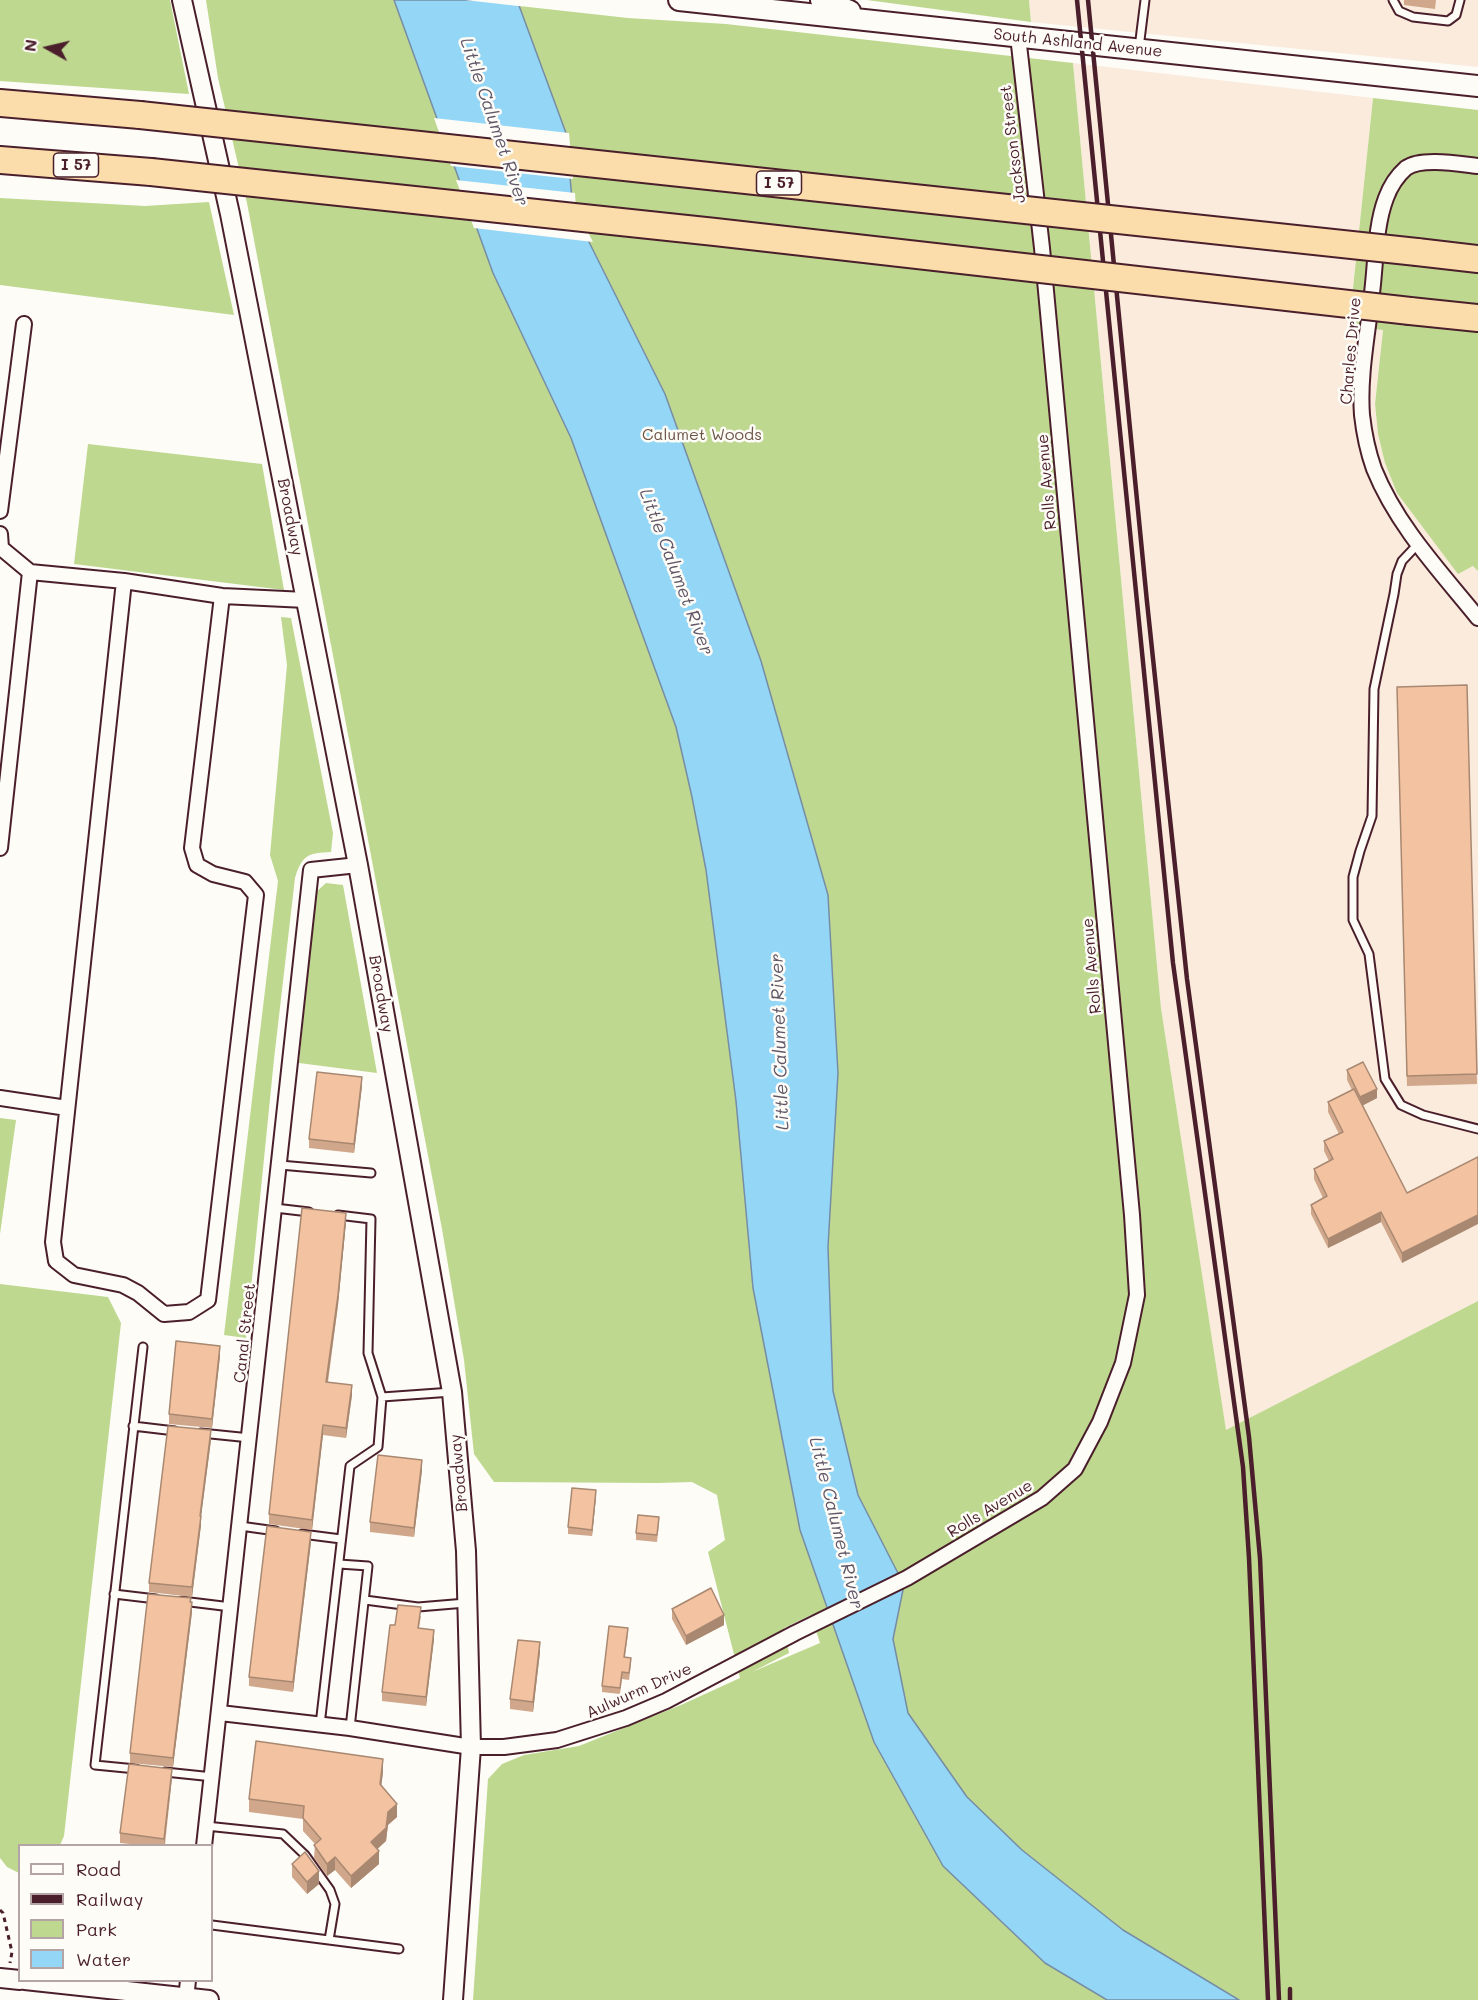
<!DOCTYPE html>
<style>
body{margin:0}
#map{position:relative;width:1478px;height:2000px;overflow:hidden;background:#fdfcf7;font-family:Mali,sans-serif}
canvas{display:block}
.legend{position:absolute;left:18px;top:1844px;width:195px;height:138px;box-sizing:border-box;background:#fdfcf7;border:2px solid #b5a4a5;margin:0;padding:8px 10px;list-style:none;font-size:18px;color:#4a1f2b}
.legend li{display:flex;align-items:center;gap:12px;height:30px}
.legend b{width:30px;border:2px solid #b5a4a5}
.north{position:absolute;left:18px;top:18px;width:60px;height:60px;-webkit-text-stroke:4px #fdfcf7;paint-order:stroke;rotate:278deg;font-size:16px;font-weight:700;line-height:24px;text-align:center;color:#4a1f2b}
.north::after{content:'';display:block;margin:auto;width:21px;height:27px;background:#4a1f2b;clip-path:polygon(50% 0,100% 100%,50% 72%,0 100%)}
</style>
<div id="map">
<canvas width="1478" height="2000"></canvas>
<ul class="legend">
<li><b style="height:8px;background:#fdfcf7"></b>Road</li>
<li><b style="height:8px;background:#4a1f2b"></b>Railway</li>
<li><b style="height:16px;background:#bed88f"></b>Park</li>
<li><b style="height:16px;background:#94d6f6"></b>Water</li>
</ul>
<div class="north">N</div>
</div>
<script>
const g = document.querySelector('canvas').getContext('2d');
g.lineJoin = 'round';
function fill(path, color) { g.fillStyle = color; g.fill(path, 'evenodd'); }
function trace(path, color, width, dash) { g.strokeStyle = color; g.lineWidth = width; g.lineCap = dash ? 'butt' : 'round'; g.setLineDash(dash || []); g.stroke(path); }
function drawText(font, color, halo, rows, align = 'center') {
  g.font = font + ' Mali,sans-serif'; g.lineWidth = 5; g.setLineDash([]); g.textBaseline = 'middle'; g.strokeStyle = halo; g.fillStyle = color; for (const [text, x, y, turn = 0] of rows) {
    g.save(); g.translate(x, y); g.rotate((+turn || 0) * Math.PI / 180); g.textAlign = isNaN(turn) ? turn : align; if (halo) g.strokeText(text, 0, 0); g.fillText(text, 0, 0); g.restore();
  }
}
fill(new Path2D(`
 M1029,0H1478V67L1031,22Z
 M1073,63L1373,98L1349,326L1383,329L1375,404L1378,434L1385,463L1397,493L1458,573L1474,566L1478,571V1301L1226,1431L1161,1008Z`), '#faebdd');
fill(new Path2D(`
 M0,0H170L189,94L0,81Z
 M206,0H465L628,18L726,24L1073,63L1161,1008L1226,1430L1478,1301V2000H473L488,1779L502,1764L524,1755L579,1746L681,1705L740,1678L708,1552L725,1540L717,1495L692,1482L658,1483L494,1482L474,1454L464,1360L442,1229L247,203L218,78ZM811,1615L820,1643L752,1672L789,1653L784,1628Z
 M867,0H1029L1031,22Z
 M1373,98L1478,110V571L1473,566L1458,574L1397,493L1385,463L1378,434L1375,404L1383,330L1349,326Z
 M0,198L145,206L209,202L234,315L0,285Z
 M88,444L262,464L284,590L74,564Z
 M281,617L291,618L333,833L331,852C308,853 302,855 295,878L274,1059L246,1338L224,1335L278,881L270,855L287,665Z
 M326,883L343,885L377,1073L299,1063L316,892Z
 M0,1118L16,1120L0,1234Z
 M0,1284L108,1297L121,1323L64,1836L60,1845L20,1846L19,1873L7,1867L0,1858Z`), '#bed88f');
const water = new Path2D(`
 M394,0H517L566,133L573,210L665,394L761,661L828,895L838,1073L828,1247L833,1391L858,1495L904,1585L893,1639L908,1713L967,1797L1022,1850L1123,1930L1239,2000H1107L1045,1963L943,1866L874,1742L800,1530L753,1288L736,1101L706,870L692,797L676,727L571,438L493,273Z`);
fill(water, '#94d6f6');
trace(water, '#768da5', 1.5);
fill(new Path2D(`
 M465,0H520L522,6H518Z
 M434,118L569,133L573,179L451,166Z
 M456,180L575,193L576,209L593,242L474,228Z`), '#fdfcf7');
const service = new Path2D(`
 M1393,0L1399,11L1413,17L1448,21L1456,15L1460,0
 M1139,48L1145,0
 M1418,544L1402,561L1397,574L1394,594L1374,689L1372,816L1360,851L1353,877V920L1369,954L1385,1079L1401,1105L1423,1115L1478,1129
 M280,1165L371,1173
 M275,1208L309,1212
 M338,1215L371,1219L368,1353L382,1397
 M133,1426L175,1431
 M201,1433L250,1438
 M240,1526L276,1531
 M302,1534L341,1539
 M339,1564L368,1566L350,1728
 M114,1594L156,1599
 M365,1600L418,1607L466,1603
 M182,1601L231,1607
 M320,1725L350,1466L378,1447L382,1397L452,1392
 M136,1769L95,1765L143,1347
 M165,1772L213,1777
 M206,1826L283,1834L305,1855L330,1890L335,1904L329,1940
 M212,1925L399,1949`);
const minor = new Path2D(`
 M1478,166C1460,164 1421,157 1406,168C1397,176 1390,187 1386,198C1375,227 1376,262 1372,293C1368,333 1359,375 1362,415C1364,433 1368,452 1374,469C1397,526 1440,571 1478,618
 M0,511L24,324
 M0,534L1,548L30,572L124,581L222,596L306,600
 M124,581L53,1242L56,1261L74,1275L123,1285L138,1293L164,1314L189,1312L208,1300L256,895L245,882L213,874L197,865L192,848L222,596
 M0,848L30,572
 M0,1098L67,1108
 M220,1713L350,1728L471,1747H504L557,1740L626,1718L666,1701L795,1633L907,1578L1042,1498L1075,1469L1100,1422L1123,1363L1137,1295L1132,1215L1042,248L1018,36
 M204,1846L311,870L358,865
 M186,2000L188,1980`);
const tertiary = new Path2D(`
 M182,0L230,214L358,865L452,1392L466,1551L471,1747L453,2000
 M0,1978L20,1980
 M25,1980L209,2000`);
const secondary = new Path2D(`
 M679,0L1478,86
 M821,0L850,11`);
const motorway = new Path2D(`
 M0,103L140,115
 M0,160L151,172
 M1417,252L1478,259
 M1410,311L1478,318`);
trace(service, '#4a1f2b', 11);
trace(minor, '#4a1f2b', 18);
trace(tertiary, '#4a1f2b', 22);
trace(secondary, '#4a1f2b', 24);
trace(motorway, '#4a1f2b', 30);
trace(new Path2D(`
 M0,1910L3,1913L12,1952L10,1963`), '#4a1f2b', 3, [4.5, 4.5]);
trace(service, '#fdfcf7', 7);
trace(minor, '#fdfcf7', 14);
trace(tertiary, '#fdfcf7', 18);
trace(secondary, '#fdfcf7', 20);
trace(motorway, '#faddab', 26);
trace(new Path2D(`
 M1077,0L1173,963L1243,1467L1249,1558L1268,2000
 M1088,0L1147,602L1187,979L1249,1437L1260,1558L1279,2000
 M1290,1989V2000`), '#4a1f2b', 4.5);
const motorwayBridge = new Path2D(`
 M140,115L1417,252
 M151,172L715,232L1410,311`);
trace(motorwayBridge, '#4a1f2b', 30, []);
trace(motorwayBridge, '#faddab', 26);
fill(new Path2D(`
 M1404,0H1436L1435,9L1404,5Z
 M1467,685L1477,1084L1407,1086L1397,687Z
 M1347,1070L1377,1098L1363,1105L1407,1193L1402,1263L1381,1222L1328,1248L1311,1214V1205L1323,1198L1314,1179V1169L1329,1161L1324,1151V1141L1339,1134L1328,1112V1102L1352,1090L1347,1080Z
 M362,1086L354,1153L309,1148V1139Z
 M346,1222L338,1305L328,1382L352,1395L346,1438L323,1435L312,1530L269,1524V1514Z
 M220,1356L212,1428L169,1424V1414Z
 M211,1440L201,1516V1525L192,1597L149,1592V1583Z
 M422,1470L414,1537L370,1532V1522Z
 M596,1497L592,1536L568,1534V1527Z
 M659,1523L657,1542L636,1540V1533Z
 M311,1542L293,1692L249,1686V1677Z
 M672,1609L724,1625L686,1645L672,1619Z
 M192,1612L173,1767L130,1763V1753Z
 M421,1616L419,1628L434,1639L426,1706L382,1701V1692L395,1625Z
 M628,1634L625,1657L631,1664L629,1680L622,1679L620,1694L602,1692V1686Z
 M540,1652L533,1712L510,1709V1699Z
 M383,1772L381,1786L397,1817L388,1825L386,1841L377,1849L379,1864L351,1888L335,1870L327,1876L314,1858L315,1844L303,1831V1819L249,1812V1799Z
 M172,1778L165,1845H140L120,1843V1833Z
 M292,1864L319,1884L307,1894L292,1877Z`), '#d0a78a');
fill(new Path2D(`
 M362,1077V1086L354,1153V1144Z
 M1377,1089V1098L1360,1107V1097Z
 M1381,1212V1222L1328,1248V1239Z
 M346,1213V1222L338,1305L326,1392V1382Z
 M1478,1215V1224L1402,1263V1253Z
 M220,1346V1356L212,1428V1419Z
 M352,1385V1395L346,1438V1428Z
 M323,1425V1435L312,1530V1520Z
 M211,1430V1440L200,1525V1516Z
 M422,1460V1470L414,1537V1528Z
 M596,1490V1497L592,1536V1530Z
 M201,1516V1525L192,1597V1587Z
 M311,1532V1542L293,1692V1682Z
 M192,1602V1612L173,1767V1758Z
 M724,1615V1625L686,1645V1636Z
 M434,1630V1639L426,1706V1697Z
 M540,1642V1652L533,1712V1702Z
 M383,1759V1772L380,1797V1784Z
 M172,1769V1778L164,1845V1839Z
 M397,1804V1817L388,1825L386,1841L371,1855V1842L388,1812Z
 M379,1851V1864L351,1888V1876Z
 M335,1857V1870L327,1876V1864Z
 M319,1871V1884L307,1894V1882Z`), '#a98871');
const building = new Path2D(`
 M1467,685L1477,1074L1407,1076L1397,687Z
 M1363,1062L1377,1089L1360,1097L1347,1070Z
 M317,1072L362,1077L354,1144L309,1139Z
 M1354,1089L1407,1193L1478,1157V1215L1402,1253L1381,1212L1328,1239L1311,1205L1327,1196L1314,1169L1333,1159L1324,1141L1343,1132L1328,1102Z
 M302,1208L346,1213L338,1295L326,1382L352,1385L346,1428L323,1425L312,1520L269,1514Z
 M176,1341L220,1346L212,1419L169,1414Z
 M168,1426L211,1430L200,1516H201L192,1587L149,1583Z
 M378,1455L422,1460L414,1528L370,1522Z
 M572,1488L596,1490L592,1530L568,1527Z
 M638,1515L659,1517L657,1535L636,1533Z
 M267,1526L311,1532L293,1682L249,1677Z
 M711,1588L724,1615L686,1636L672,1609Z
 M148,1594L191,1598L190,1602H192L173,1758L130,1753Z
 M398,1605L421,1607L418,1628L434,1630L426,1697L382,1692L390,1625H395Z
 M609,1626L628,1628L624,1657L631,1658L629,1673L622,1672L620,1688L602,1686Z
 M518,1640L540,1642L533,1702L510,1699Z
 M256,1741L383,1759L380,1784L397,1804L388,1812L386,1828L371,1842L379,1851L351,1876L335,1857L327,1864L314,1845L321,1839L303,1818L304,1806L249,1799Z
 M129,1764L172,1769L164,1839L120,1833Z
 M305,1852L319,1871L307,1882L292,1864Z`);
fill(building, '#f2c2a1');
trace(building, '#a98871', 1.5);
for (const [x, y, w] of [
 [76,165,45],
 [779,183,45]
]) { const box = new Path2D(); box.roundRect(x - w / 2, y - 12, w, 24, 4.5); g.fillStyle = '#fdfcf7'; g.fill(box); trace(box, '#4a1f2b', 1.5); }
drawText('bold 15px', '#4a1f2b', null, [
 ["I 57",76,165],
 ["I 57",779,183]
]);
drawText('16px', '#4a1f2b', '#fdfcf7', [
 ["South Ashland Avenue",1078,43,6],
 ["Jackson Street",1013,144,-97],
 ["Charles Drive",1351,351,-85],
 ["Rolls Avenue",1047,482,-95],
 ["Broadway",290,517,79],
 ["Rolls Avenue",1092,966,-95],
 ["Broadway",381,994,80],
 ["Canal Street",245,1333,-84],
 ["Broadway",459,1473,-95],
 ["Rolls Avenue",990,1509,-31],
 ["Aulwurm Drive",639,1691,-24]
]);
drawText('16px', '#6d5649', '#fdfcf7', [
 ["Calumet Woods",702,435]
]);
drawText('italic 18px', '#605668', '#fdfcf7', [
 ["Little Calumet River",494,122,71],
 ["Little Calumet River",676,572,69],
 ["Little Calumet River",780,1042,-92],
 ["Little Calumet River",836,1523,76]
]);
</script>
